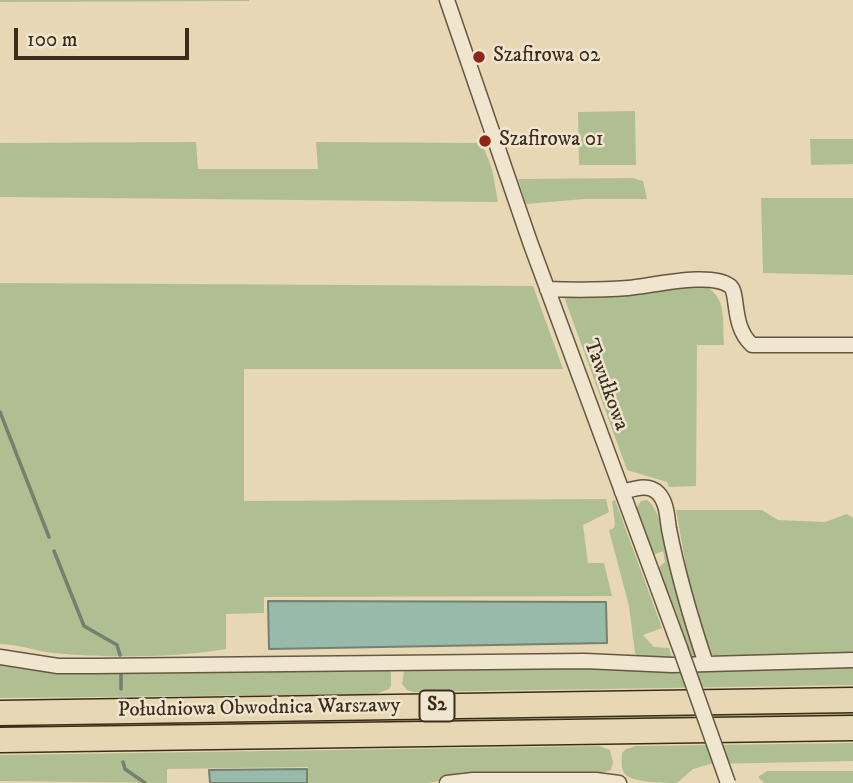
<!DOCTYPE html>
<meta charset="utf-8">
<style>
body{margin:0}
#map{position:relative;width:853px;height:783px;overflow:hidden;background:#e8d7b4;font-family:"IM FELL DW Pica",serif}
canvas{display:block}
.scale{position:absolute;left:14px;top:28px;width:175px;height:32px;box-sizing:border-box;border:4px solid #3b2c1c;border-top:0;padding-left:9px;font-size:21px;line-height:24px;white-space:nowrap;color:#3b2c1c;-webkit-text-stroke:5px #f0e5ce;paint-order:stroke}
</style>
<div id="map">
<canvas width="853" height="783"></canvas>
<div class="scale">100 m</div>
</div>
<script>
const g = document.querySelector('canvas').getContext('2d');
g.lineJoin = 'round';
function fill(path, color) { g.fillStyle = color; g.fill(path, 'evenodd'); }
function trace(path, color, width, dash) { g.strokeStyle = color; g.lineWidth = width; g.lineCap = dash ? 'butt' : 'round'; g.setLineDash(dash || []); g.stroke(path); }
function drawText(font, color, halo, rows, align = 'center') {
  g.font = font + ' "IM FELL DW Pica",serif'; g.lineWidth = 5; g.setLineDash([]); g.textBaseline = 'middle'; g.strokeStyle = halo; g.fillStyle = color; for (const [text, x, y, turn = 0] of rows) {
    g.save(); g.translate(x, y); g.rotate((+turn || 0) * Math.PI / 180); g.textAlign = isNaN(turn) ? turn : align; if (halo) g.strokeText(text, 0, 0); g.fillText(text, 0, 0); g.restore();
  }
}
fill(new Path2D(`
 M0,0H249V1L0,2Z
 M635,111L636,165H579L578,112Z
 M810,139H853V164L811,165Z
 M196,142L198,169H318L316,142L482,143L492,169L498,202L0,197V143Z
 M633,178L643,181L647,199H584L526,204L518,179Z
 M761,198H853V275L763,273Z
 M0,283L533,286L563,369H244V501L606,499L609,512L583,525L588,563H604L612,596L264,597V613L226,614V649C175,658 105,658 53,653C35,651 18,644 0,644Z
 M702,284C728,297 722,318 724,345H697L696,486L669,487L667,482L627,470L563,294L669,290Z
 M615,500L662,628L643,635L654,647L669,648L673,661L641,659L635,653L629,606L609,530L614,528L615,524L612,501Z
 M647,500C664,511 669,568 675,588C681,610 690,630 696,651L692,658L658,568L665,562L663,551L653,555L636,509L641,501Z
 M676,510H762L778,520L825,522L847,514L853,518V654L717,657L711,654L691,594Z
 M0,661L331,668C351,680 373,659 391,671V686L389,689L376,694L0,698Z
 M853,665V685L414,692L407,690L402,684L404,671L408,668Z
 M853,711V717L715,719L712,713Z
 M690,713L693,720L0,730V724Z
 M853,743V761L710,764L693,769L677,783C663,783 627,783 623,771C621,766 622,758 622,753L626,749L636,746Z
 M599,746L610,750L613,762L611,770L601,773L472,776L427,783H308V767L167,769V783L0,781V755Z
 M767,771H853V783H764L758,777Z`), '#b0bf91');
const water = new Path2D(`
 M268,601L606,602L607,643L269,649Z
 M307,769V783H210L209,770Z`);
fill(water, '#98baaa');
trace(water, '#738171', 2);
trace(new Path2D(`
 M0,412L49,537
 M54,551L84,626L117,645L120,655
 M121,674V689
 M123,762L125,769L145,783`), '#738171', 3.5);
const minor = new Path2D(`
 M447,0L530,242L680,648
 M547,289C574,290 601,290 628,288C652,286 711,271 730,286C739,293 731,326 752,345H853
 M622,492C634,489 648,483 658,493C667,502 667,517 669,529C678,575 691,619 706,664
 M0,657L58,666H93L585,661L672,665L853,660
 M447,783L473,780H596L619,783`);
const motorway = new Path2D(`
 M0,713L853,700
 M0,740L853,728`);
trace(minor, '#665742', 17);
trace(motorway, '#3b2c1c', 27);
trace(minor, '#f0e5ce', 14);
trace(motorway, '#e8d7b4', 24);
const minorBridge = new Path2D(`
 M680,648L728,783`);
trace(minorBridge, '#665742', 17, []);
trace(minorBridge, '#f0e5ce', 14);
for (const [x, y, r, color] of [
 [479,57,7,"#8f2418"],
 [485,141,7,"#8f2418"]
]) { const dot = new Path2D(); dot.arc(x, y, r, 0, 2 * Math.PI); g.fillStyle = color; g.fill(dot); trace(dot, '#f0e5ce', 2.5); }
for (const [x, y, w] of [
 [437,706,35]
]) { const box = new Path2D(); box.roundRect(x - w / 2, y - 15.5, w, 31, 5); g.fillStyle = '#f0e5ce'; g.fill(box); trace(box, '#3b2c1c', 2); }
drawText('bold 19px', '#3b2c1c', null, [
 ["S2",437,706]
]);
drawText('21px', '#3b2c1c', '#f0e5ce', [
 ["Szafirowa 02",493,57],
 ["Szafirowa 01",499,141]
], 'left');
drawText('21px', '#3b2c1c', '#f0e5ce', [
 ["Tawułkowa",605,385,70],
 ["Południowa Obwodnica Warszawy",259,709,-1]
]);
</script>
